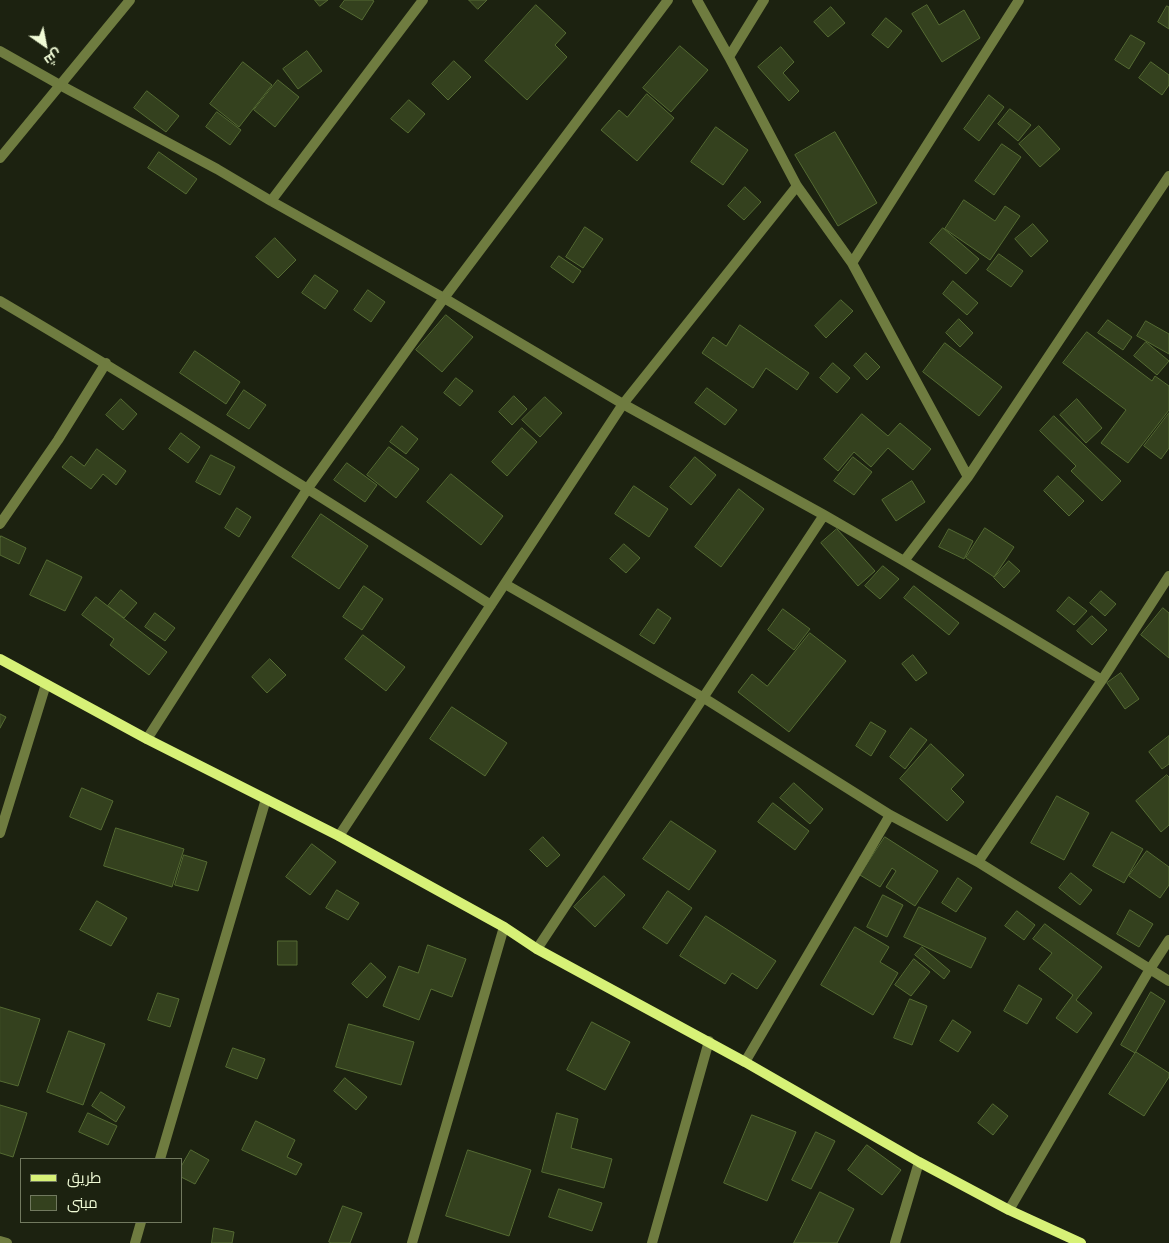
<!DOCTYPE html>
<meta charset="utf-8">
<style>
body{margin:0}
#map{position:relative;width:1169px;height:1243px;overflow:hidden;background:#1c2210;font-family:Ubuntu,Cairo,sans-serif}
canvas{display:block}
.legend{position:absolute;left:20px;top:1158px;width:162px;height:65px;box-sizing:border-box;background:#1c2210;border:1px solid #71795f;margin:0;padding:6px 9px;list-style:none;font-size:15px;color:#f0fbd6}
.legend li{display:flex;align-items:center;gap:10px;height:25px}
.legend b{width:25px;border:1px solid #71795f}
.north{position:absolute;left:20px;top:20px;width:50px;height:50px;-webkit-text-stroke:4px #1c2210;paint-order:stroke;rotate:147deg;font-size:14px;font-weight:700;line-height:20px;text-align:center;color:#f0fbd6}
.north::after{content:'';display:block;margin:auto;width:18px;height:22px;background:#f0fbd6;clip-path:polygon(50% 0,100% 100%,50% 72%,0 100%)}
</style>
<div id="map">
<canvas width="1169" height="1243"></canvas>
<ul class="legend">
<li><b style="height:6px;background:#d7f177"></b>طريق</li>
<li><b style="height:14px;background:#34411e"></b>مبنى</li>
</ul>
<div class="north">ش</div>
</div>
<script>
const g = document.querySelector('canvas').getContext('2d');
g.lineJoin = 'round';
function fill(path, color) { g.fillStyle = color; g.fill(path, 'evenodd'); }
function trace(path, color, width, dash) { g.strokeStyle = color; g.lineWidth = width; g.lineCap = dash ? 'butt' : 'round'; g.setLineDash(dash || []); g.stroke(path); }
const building = new Path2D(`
 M315,0H328L320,6Z
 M345,0H372L374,1L362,20L340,7Z
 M469,0H487L478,9Z
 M536,5L566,33L555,45L567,57L527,100L485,61Z
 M927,5L939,25L964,10L980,38L942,62L912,14Z
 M1167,6L1169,7V29L1158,22Z
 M831,7L845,23L828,37L814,22Z
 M886,18L902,31L888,48L872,35Z
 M1131,35L1145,43L1129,69L1115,60Z
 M680,46L708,70L671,112L643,88Z
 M781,47L794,62L783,73L799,91L789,101L758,67Z
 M307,51L322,71L298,89L283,69Z
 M454,61L471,77L448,100L432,84Z
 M243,62L272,85L239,127L210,104Z
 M1151,62L1169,75V85L1162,95L1139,78Z
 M278,80L299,97L275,127L254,110Z
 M147,91L179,116L166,132L134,108Z
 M647,94L674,118L637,161L601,130L619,110L627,117Z
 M989,95L1004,107L979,141L964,129Z
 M409,100L425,114L408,133L391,119Z
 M1010,109L1031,125L1018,141L998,124Z
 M217,112L241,130L230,145L206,127Z
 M1039,126L1060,149L1040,167L1019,144Z
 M716,127L748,150L723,185L691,162Z
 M835,132L877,203L838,226L795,155Z
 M1002,144L1021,157L994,195L975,181Z
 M159,152L197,179L186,194L148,168Z
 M745,187L761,202L744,220L728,206Z
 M964,200L995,221L1005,206L1020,216L990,260L945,229Z
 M1033,224L1048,241L1031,257L1015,239Z
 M585,227L603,239L583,268L566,257Z
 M943,228L979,259L966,274L930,243Z
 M275,238L296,260L278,278L256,257Z
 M999,254L1023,271L1011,287L987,270Z
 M559,256L581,271L573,283L551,267Z
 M315,275L338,291L325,309L302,293Z
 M953,281L978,303L967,315L943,294Z
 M368,290L385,302L371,322L354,310Z
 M841,300L853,311L826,338L815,326Z
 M446,315L473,337L442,372L416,350Z
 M959,319L973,333L960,347L946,333Z
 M1108,320L1132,337L1123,350L1098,333Z
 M1146,321L1169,334V354L1137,336Z
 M740,325L809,373L797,390L766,368L753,388L702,353L713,337L726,346Z
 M1087,332L1152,381L1155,376L1169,386V410L1128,463L1101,443L1126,410L1063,363Z
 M1146,342L1169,361L1157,375L1134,356Z
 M945,343L1002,387L979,416L923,372Z
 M195,351L240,382L226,404L180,373Z
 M866,353L880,367L867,380L854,366Z
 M833,363L850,378L837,393L820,378Z
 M456,378L473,391L460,406L444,393Z
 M707,388L737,410L725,425L695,403Z
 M244,390L266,405L249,429L227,415Z
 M514,396L527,409L512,425L499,412Z
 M545,397L562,413L540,437L522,420Z
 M121,399L137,414L123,430L106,415Z
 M1077,399L1102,428L1086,443L1060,415Z
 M1169,413V448L1161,459L1144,446Z
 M862,414L888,436L900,423L931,449L913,470L888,448L871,467L854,452L838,471L824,459Z
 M1054,416L1121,481L1102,501L1071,471L1076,466L1040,431Z
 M402,426L418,439L406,454L390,442Z
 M522,428L537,442L507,476L492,462Z
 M181,433L200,447L188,463L169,449Z
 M389,447L419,469L396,498L367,475Z
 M97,449L126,471L116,485L103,474L91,489L62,467L71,456L84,466Z
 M211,455L235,467L220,495L196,482Z
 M695,457L716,475L691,505L670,487Z
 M853,457L872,472L854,495L834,481Z
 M347,463L377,485L365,502L334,480Z
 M451,474L503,516L481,545L427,502Z
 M1058,476L1084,501L1069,516L1044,491Z
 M912,481L925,502L896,521L882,500Z
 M634,486L668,509L649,537L615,514Z
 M739,489L764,509L721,567L695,547Z
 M237,508L251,517L239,537L225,528Z
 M321,514L368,546L339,589L292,557Z
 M985,528L1014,547L994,577L966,558Z
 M837,529L875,571L858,586L821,543Z
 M949,529L973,541L964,559L939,547Z
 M1,536L26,548L19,564L0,555V539Z
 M624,544L640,558L626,573L610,559Z
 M47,560L82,577L65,611L30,595Z
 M1009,561L1020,571L1004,588L994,578Z
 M883,566L899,579L880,599L865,586Z
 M364,586L383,599L362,630L343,617Z
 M914,586L959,623L949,635L904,598Z
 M121,590L137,603L124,618L108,606Z
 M1101,591L1116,604L1105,616L1090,603Z
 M96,597L167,652L149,675L110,645L114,639L82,615Z
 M1069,597L1087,611L1074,625L1057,611Z
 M1163,608L1169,613V658L1141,635Z
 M658,609L671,618L654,644L640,635Z
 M783,609L810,629L794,650L768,630Z
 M155,613L175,628L165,641L145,627Z
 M1092,616L1107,630L1092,645L1077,631Z
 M810,633L846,661L789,732L738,692L752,674L767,686Z
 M363,635L405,667L386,691L345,659Z
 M913,655L927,673L916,681L902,664Z
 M270,659L286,675L267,693L252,677Z
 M1121,673L1139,699L1125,709L1107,683Z
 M452,707L507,743L485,776L430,739Z
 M0,714L6,717L0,728Z
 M871,722L886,731L871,756L856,746Z
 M911,728L927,740L905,769L890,757Z
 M1169,736V764L1162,769L1149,752Z
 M931,744L964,775L951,789L964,802L947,821L900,779Z
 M1167,775L1169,777V825L1161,832L1136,801Z
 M794,783L823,809L810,824L780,798Z
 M82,788L113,801L101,830L70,817Z
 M1057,796L1089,813L1064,860L1031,843Z
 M773,803L809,831L795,850L758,822Z
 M671,821L716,851L689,890L643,859Z
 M116,828L184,849L172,887L104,866Z
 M1112,832L1143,849L1124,883L1093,866Z
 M543,837L560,855L547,867L530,850Z
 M885,837L938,871L915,906L886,887L896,871L892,868L880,887L860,875Z
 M312,844L336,862L310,895L286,877Z
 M1147,851L1169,867V885L1160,898L1129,876Z
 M184,855L207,862L198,891L175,885Z
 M1071,873L1092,890L1080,905L1059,888Z
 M604,876L625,895L595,927L574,907Z
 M958,878L972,888L956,912L942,903Z
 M337,890L359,903L348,920L326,908Z
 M668,891L692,908L667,944L643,928Z
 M883,895L903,905L887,937L867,927Z
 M97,901L127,918L111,946L80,930Z
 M919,907L986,938L971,968L904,937Z
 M1130,910L1153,924L1139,947L1117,934Z
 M1017,911L1035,925L1024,940L1005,926Z
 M706,916L776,961L757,989L732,973L725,984L680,956Z
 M1045,924L1102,967L1076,1000L1092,1013L1077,1033L1056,1018L1073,995L1039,969L1052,953L1033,939Z
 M855,927L889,947L880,962L898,973L873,1015L821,985Z
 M278,941H297V965H278Z
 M428,945L466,959L452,997L431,989L419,1020L383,1006L399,966L418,973Z
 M922,947L950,971L944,979L915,955Z
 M914,959L930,972L911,996L895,985Z
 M371,963L386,977L367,998L352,984Z
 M1019,985L1042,999L1027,1024L1004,1011Z
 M1151,992L1165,1001L1135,1053L1121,1045Z
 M158,993L179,999L170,1027L148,1020Z
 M910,999L927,1006L912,1045L894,1038Z
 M0,1007L40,1019L18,1086L0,1081Z
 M953,1020L971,1032L958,1052L940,1041Z
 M592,1022L630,1042L605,1090L567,1070Z
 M349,1024L414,1042L401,1085L336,1067Z
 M69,1031L105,1044L83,1105L47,1092Z
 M233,1048L265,1059L257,1079L226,1067Z
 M1136,1052L1169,1073V1077L1144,1116L1109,1094Z
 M345,1078L367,1097L356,1110L334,1091Z
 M101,1092L125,1107L116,1122L92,1106Z
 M993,1104L1008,1116L993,1135L978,1123Z
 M0,1105L27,1113L13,1157L0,1153Z
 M88,1113L117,1126L108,1145L79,1132Z
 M557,1113L578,1119L571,1148L612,1159L604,1188L542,1172Z
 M752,1115L796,1132L767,1201L724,1183Z
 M256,1121L295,1140L287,1157L302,1164L296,1175L242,1150Z
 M816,1132L835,1141L811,1189L792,1180Z
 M867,1145L901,1170L882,1195L848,1170Z
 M191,1150L209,1160L195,1184L181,1177V1167Z
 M468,1150L531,1170L509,1236L446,1216Z
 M559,1189L602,1203L592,1231L549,1217Z
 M820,1192L854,1209L837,1243H794Z
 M343,1206L362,1213L350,1243H331L329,1242Z
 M214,1228L234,1232L232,1243H212Z`);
fill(building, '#34411e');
trace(building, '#556b33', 1);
trace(new Path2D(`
 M697,0L729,57L797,186L852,263L968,477
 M0,51L60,85L217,169L271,201L444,298L623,404L824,515L904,561L1102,680
 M729,57L764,0
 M0,158L130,0
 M271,201L423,0
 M852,263L1019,0
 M0,301C166,399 328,501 491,605
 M0,524L58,440L106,363
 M904,561L968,477L1169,176
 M505,584L704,698L890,815L978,862L1169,981
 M147,739L308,488L444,298L668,0
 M0,833L46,684
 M339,836L623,404L797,186
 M978,862L1102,680L1169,576
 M537,949L824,515
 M745,1062L890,815
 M160,1159L266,799
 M1009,1210L1150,969L1169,940
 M0,1241L7,1243
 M135,1243L141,1222
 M412,1243L504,927
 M652,1243L709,1041
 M895,1243L919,1162`), '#6f7c40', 10);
trace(new Path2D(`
 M0,659L147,739L339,836L504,927L537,949L745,1062L919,1162L1009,1210L1081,1243`), '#d7f177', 10);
</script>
